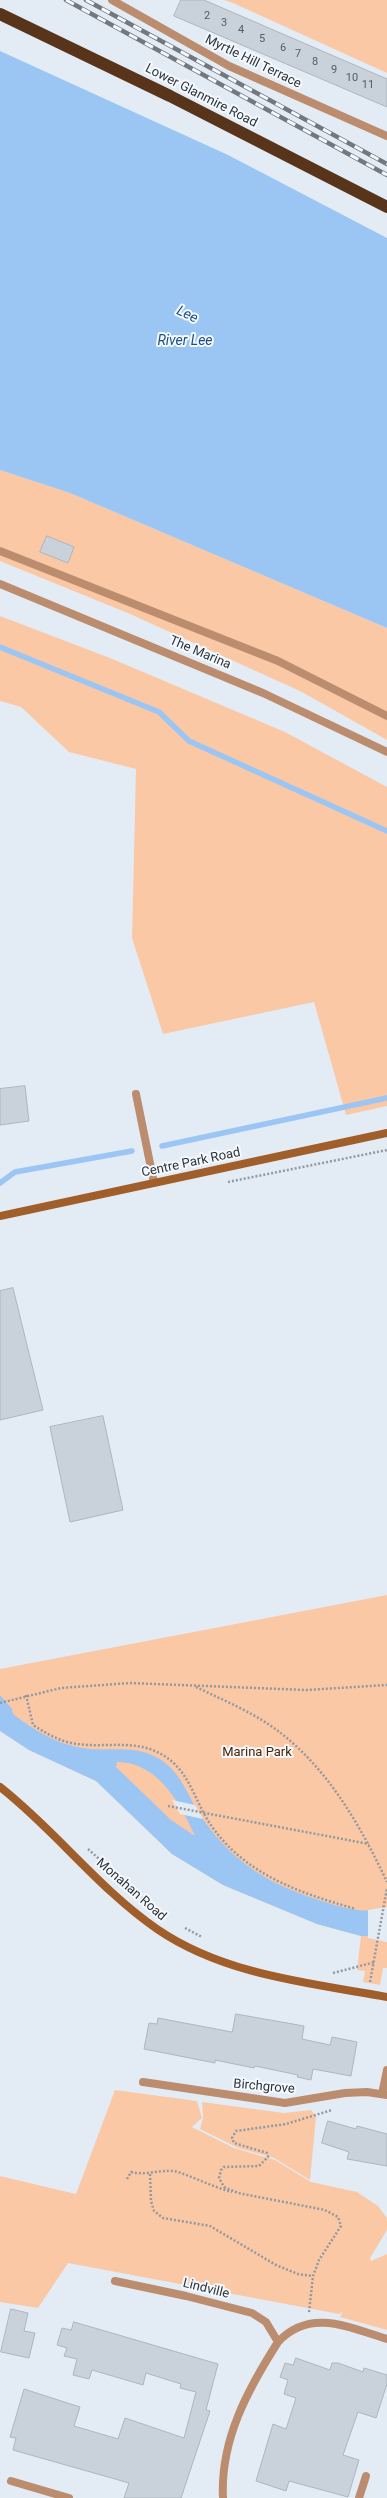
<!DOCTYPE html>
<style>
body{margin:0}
canvas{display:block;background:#e3ecf5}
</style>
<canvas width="387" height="2498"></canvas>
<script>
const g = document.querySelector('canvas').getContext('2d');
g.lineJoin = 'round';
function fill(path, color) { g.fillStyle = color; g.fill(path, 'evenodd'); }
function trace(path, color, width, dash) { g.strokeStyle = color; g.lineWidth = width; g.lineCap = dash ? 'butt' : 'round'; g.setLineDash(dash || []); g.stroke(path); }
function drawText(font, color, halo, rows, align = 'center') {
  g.font = font + ' Roboto,sans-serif'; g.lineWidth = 4; g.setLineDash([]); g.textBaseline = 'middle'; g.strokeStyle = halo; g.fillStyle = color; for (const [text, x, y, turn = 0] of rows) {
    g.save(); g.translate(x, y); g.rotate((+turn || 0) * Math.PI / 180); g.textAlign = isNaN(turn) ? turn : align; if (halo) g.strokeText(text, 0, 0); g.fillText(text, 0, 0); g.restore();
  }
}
fill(new Path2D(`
 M224,0H387V73L233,3Z
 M0,470L70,493L387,628V740L302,692L130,614L0,561Z
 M0,616L110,658L285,732L387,787V1106L346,1115L314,1002L163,1034L132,938L136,769L69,752L21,707L0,701Z
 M387,1595V1968H383L380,1985L363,1982L365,1971L357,1970L361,1936L317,1924L223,1885L172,1854L96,1781L29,1750L0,1731V1669Z
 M115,2090L197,2101L202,2118L192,2127L234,2148L275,2160L311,2182L357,2192L378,2206L387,2218V2230L370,2258L371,2261L387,2254V2330L340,2317L343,2311L339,2314L68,2263L38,2308L0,2302V2176L76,2194Z
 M202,2102L284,2113L311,2110L316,2117L310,2180L274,2158L238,2148L200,2129L203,2118Z`), '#fbc8a6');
fill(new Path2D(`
 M0,51L228,155L387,238V628L70,493L0,470Z
 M0,1695L12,1709L13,1714C34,1730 56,1744 83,1748C106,1752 132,1745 154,1756C182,1769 187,1797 203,1819C234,1864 271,1885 322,1901C347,1909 361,1913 387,1909L368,1936H361L317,1924L223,1885L172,1854L96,1781L29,1750L0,1731ZM117,1762C158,1762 180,1803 195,1836L171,1820L116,1767Z`), '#9bc5f3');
fill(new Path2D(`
 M172,1800L195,1805L203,1819L180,1814Z
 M387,1907V1942L368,1938V1910Z`), '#e3ecf5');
trace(new Path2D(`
 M0,647L159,712L189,741L387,831
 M162,1146L387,1098
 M0,1183L15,1172L132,1151`), '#9bc5f3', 5.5);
const building = new Path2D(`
 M181,0H204L387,79V107L174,16Z
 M47,536L74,547L68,563L40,552Z
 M25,1086L29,1121L0,1125V1089Z
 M13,1288L43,1410L0,1420V1291Z
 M103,1416L123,1510L70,1522L50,1427Z
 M236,2014L304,2026L302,2039L330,2045L332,2037L357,2042L351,2076L313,2069L311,2080L297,2077L298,2075L255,2066L254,2068L215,2060V2063L144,2049L149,2023L157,2024L158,2018L232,2032Z
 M328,2121L356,2129L357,2126L387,2134V2166L347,2159L349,2152L322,2143Z
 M11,2309L28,2313L24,2331L35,2333L29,2358L1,2352Z
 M74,2322L218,2364L206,2410L210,2411L181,2498H124L129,2483L13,2450L16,2438L10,2437L24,2389L80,2407L74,2426L118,2439L125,2418L184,2438L196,2392L180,2388L181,2384L146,2373L143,2385L92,2370L89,2379L73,2375L77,2359L64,2356L67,2348L57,2345L62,2328L71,2330Z
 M296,2358L330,2370L332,2363H338L363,2372L364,2368L387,2375V2384L376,2418L358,2412L343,2455L359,2460L348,2497L289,2481L286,2491L256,2481L273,2424L286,2429L296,2398L284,2394L288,2380L280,2377L285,2363L293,2365Z`);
fill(building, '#c9d2db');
trace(building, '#adb5be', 1);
trace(new Path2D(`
 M228,1182L387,1150
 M196,1687C225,1701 257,1714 282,1734C330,1772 361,1827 387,1882
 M26,1695L33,1725C47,1734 61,1742 77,1744C105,1748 135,1739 161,1754C187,1768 193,1795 207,1819C240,1873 299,1893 356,1909
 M0,1703L61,1688L130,1683L306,1690L387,1685
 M168,1806L369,1844
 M88,1849L153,1907
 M185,1928L202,1937
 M333,1973L375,1962
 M370,1982L387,1888
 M150,2174L151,2201L154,2211L163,2218L210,2226L276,2265L298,2274L313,2276
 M127,2179L131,2172C147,2176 165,2168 178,2172C196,2178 213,2187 232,2192
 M309,2312L313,2276L319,2260L341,2226L338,2217L325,2210L238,2193L224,2187L219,2178L221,2170L224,2167L259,2166L268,2157L267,2153L234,2143L232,2138L236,2131L286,2124L332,2110`), '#92999f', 2.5, [2, 2]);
trace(new Path2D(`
 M136,1094L154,1183`), '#bb8d6e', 8);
trace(new Path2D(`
 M112,0L229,66L387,136
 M0,551L278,661L387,716
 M0,584L263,693L387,752
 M143,2082L285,2103L345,2093L367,2092L387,2095
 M382,2094L387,2070
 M115,2281L186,2296L252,2313L266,2322L278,2342C310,2308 348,2327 387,2339
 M11,2481L69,2498
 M223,2498C220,2440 248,2389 278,2342
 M359,2498L366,2476`), '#bb8d6e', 8);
trace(new Path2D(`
 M0,1216L387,1133
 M0,1787C55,1830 99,1889 157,1929C224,1975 309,1983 387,1997`), '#a05e2b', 8);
trace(new Path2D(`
 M0,14L170,96L387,207`), '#58341b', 12);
const rail = new Path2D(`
 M66,0L387,175
 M86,0L387,164`);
trace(rail, '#72787d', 4.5);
trace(rail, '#f3f9ff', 3, [9]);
drawText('11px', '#565c60', null, [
 ["2",207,16],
 ["3",224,23],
 ["4",241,30],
 ["5",262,39],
 ["6",283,48],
 ["7",298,54],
 ["8",315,62],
 ["9",334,70],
 ["10",352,78],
 ["11",368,85]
]);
drawText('13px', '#303437', '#f3f9ff', [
 ["Myrtle Hill Terrace",253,62,26],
 ["Lower Glanmire Road",201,96,27],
 ["The Marina",200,653,23],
 ["Centre Park Road",191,1163,-12],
 ["Monahan Road",131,1890,41],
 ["Birchgrove",264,2087,5],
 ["Lindville",206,2289,14]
]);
drawText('13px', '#4f2501', '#f3f9ff', [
 ["Marina Park",257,1753]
]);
drawText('italic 14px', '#1a5185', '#f3f9ff', [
 ["Lee",187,315,26],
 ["River Lee",185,341]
]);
</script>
